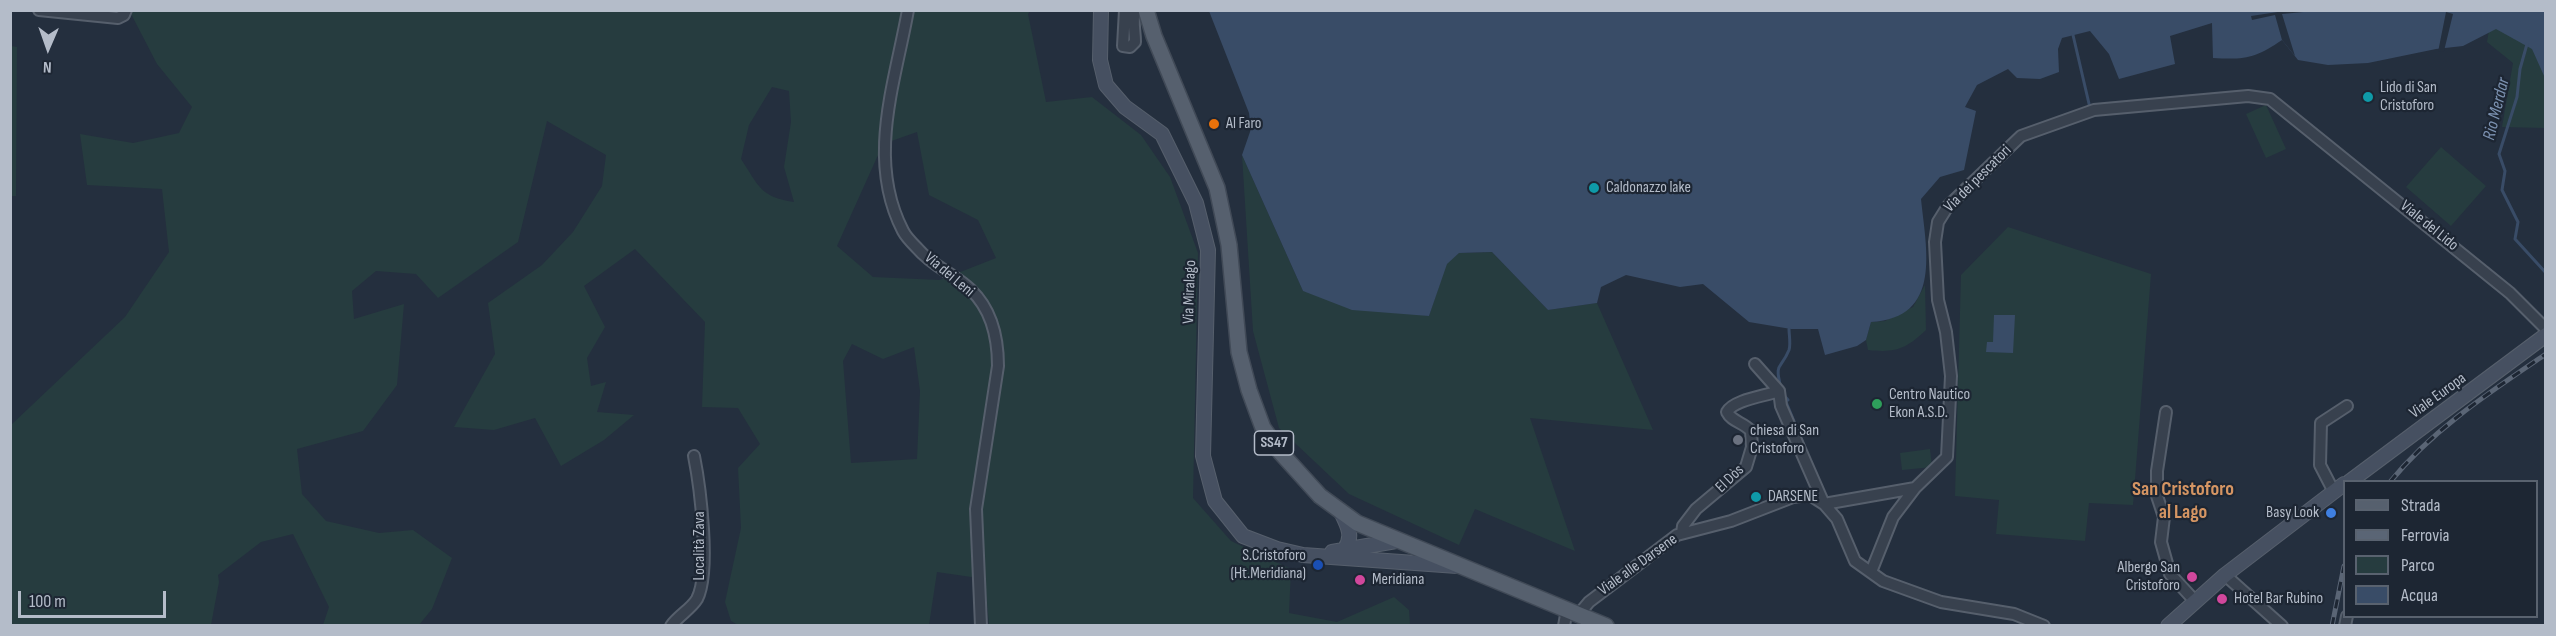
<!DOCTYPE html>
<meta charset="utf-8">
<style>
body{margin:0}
#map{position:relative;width:2556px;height:636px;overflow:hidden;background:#242f3e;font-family:"Sofia Sans Condensed",sans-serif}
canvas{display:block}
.frame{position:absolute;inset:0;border:12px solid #b4bcc9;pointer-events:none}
.legend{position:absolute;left:2343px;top:480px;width:195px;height:138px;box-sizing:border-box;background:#1d2633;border:2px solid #59626f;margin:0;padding:8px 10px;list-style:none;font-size:18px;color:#b4bcc9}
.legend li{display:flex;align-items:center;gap:12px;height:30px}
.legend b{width:30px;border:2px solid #59626f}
.north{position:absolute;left:18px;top:18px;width:60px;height:60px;-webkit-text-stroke:4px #1d2633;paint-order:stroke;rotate:182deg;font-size:16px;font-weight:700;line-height:24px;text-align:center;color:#b4bcc9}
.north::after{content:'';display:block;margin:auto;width:21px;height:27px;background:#b4bcc9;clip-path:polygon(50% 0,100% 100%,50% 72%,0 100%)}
.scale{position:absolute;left:18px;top:591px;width:148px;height:27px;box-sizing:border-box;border:3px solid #b4bcc9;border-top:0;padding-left:8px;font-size:18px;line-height:21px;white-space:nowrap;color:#b4bcc9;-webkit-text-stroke:4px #1d2633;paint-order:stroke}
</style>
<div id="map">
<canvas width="2556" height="636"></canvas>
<div class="frame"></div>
<ul class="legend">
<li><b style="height:8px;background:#56606e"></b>Strada</li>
<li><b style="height:8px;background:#5a6575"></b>Ferrovia</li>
<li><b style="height:16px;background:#263c3f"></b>Parco</li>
<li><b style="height:16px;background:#394c67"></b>Acqua</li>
</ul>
<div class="north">N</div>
<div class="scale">100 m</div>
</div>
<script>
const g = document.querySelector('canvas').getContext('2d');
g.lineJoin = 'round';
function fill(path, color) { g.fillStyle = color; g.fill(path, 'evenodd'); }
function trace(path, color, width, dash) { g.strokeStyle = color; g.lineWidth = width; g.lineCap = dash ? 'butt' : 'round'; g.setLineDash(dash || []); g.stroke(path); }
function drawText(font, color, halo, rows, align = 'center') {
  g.font = font + ' "Sofia Sans Condensed",sans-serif'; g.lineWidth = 4.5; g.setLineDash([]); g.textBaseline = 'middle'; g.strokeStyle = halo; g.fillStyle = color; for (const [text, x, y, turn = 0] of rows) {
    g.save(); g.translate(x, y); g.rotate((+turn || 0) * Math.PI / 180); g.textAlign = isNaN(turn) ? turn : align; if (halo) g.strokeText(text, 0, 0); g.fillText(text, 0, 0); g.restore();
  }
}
fill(new Path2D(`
 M129,10L1030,11L1028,14L1046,102L1092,97L1141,135L1170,177L1198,253L1193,498L1231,541L1291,569L1289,613L1337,622L1394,597L1409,610L1410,625H989L985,579L937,572L929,625L740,626L731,621L725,602L741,528L738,468L760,444L738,408L702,407L705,322L635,249L584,286L605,327L587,358L591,386L606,382L597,412L634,415L604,440L561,466L535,418L494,430L454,427L495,354L488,303L542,265L573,232L602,186L606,155L547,121L518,242L438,298L416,274L376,271L352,291L354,319L404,304L397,385L363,431L297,449L302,494L326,521L379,533L413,530L452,558L432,609L419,625H323L329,607L293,534L261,542L218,575L219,582L211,625L11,626V425L125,317L169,252L162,189L87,185L80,134L133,143L179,133L192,107L157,64ZM772,87L789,91L791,122L784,167L794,202C760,197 759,186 741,159L749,125ZM917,132L929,195L978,220L996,258L940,280L873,277L837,246L883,144ZM852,344L883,359L914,347L920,391L917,459L851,463L843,361Z
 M2545,11V128L2502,127L2513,63L2487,42L2489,30Z
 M11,46L17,47L16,196H11Z
 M2266,105L2286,149L2266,158L2246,114Z
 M2441,147L2486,186L2451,226L2406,187Z
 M1242,155L1303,291L1429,316L1446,264L1459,253L1492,252L1548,310L1597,303L1653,430L1530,418L1575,551L1475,509L1459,545L1349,494L1279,428L1253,331Z
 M2008,227L2151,274L2133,505L2089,503L2085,541L1996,534L1999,500L1955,496L1961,275Z
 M1925,285L1926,330C1906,349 1896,353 1868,350L1866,340L1871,322L1885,321L1913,307Z
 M1930,449L1932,467L1902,470L1900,453Z`), '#263c3f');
fill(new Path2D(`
 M1209,11H2545V78L2532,49L2496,29L2463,46L2436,49L2368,63L2328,65L2298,60L2282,40C2256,58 2245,60 2213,58L2212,23L2170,36L2175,64L2119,79L2109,54L2090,31L2062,38L2058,49L2059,72L2040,79L2017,78L2008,69L1977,85L1965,107L1976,111L1964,170L1940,177L1921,199C1926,249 1943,318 1871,322L1866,340L1857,346L1825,355L1818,329H1791L1749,322L1703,284L1680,287L1626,275L1601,287L1597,303L1548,310L1492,252L1459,253L1447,264L1429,316L1352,310L1303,291L1242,155L1251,129L1249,113Z
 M1994,315H2015L2013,353L1986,352L1987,342H1993Z`), '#394c67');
fill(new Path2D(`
 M2291,10L2314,11L2282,14L2295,56L2282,40L2275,15L2252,20L2251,16Z
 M2446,12L2453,14L2444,51L2438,52Z`), '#242f3e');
trace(new Path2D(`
 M2073,35L2090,108
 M2527,44L2520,69L2517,97L2499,154L2505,171L2502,190L2518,222L2515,239L2546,273
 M1781,388C1774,361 1781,370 1789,350C1791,344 1789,335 1789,329
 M1783,394L1788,400L1786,401
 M1784,397L1810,460`), '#394c67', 3);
const street = new Path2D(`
 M39,10L118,18L124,15L126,10
 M908,10C895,83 866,160 903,231C906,237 912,243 917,248C933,267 955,274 971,290C992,310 998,338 998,366L976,509L981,626
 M1125,10L1123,46L1130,47L1135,42C1135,30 1132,22 1135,10
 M1755,364L1779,391
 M1779,391L1781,406L1824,504
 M2166,412L2157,471V496L2164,517L2161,542L2170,574L2194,600
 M2334,492L2320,465L2321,423L2347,406
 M1824,504L1915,488
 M1682,533L1683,526L1696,509L1746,467L1752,447L1751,431C1743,422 1732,422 1727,412C1733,400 1765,396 1779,391
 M1871,572L1893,517L1915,488L1947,457L1951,376L1946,332L1938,300L1935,242L1938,222L1948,206L2021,136L2094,110L2248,96L2270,99L2510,293L2546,329
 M2225,575L2282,626
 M1579,614L1589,602L1677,535L1731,521L1793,497L1810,495L1824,504L1837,519L1855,561L1883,581L1941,602L2014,614L2044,626
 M671,626C678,616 691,609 697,599C711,572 700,486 694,456
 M1564,626L1567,609
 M2345,626L2347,616`);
const secondary = new Path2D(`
 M1101,10L1100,60L1106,85L1125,107L1162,134L1196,203L1208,250L1203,456L1215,501L1243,536L1277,549L1303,555L1457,566
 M2349,482L2546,335
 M1341,512C1348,526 1354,537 1344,550
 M1332,552L1396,541
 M2168,626L2225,575L2344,484`);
const primary = new Path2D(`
 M1146,10L1154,36L1217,188L1229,245L1239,352L1249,390L1263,428L1281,453L1320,496L1357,523L1606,626`);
trace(street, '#565f6c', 14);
trace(secondary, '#565f6c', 16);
trace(primary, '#414a57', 18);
trace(street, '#38414e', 10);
trace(secondary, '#465061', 14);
trace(primary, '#56606e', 15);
const rail = new Path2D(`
 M2390,482C2433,429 2490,392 2546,354
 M2332,626L2344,566`);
trace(rail, '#5a6575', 5);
trace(rail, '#1d2633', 3, [9]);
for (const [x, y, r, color] of [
 [2368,97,6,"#0f9aa8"],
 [1214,124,6,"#e8710a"],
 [1594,188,6,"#0f9aa8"],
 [1877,404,6,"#2e9e5b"],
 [1738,440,6,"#6b7280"],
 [1756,497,6,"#0f9aa8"],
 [2331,513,6,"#3f7fe0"],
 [1318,565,6,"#1a4fb4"],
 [2192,577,6,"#d1479c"],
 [1360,580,6,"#d1479c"],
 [2222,599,6,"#d1479c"]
]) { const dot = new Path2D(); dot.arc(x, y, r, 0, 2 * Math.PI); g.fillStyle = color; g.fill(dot); trace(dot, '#1d2633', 2); }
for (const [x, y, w] of [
 [1274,443,39]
]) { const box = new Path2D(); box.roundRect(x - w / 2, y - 12, w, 24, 4.5); g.fillStyle = '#1d2633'; g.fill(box); trace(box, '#b4bcc9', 1.5); }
drawText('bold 15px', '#b4bcc9', null, [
 ["SS47",1274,443]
]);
drawText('16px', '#b4bcc9', '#1d2633', [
 ["Lido di San",2380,88],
 ["Cristoforo",2380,106],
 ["Al Faro",1226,124],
 ["Caldonazzo lake",1606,188],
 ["Centro Nautico",1889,395],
 ["Ekon A.S.D.",1889,413],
 ["chiesa di San",1750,431],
 ["Cristoforo",1750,449],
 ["DARSENE",1768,497],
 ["Basy Look",2319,513,"right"],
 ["S.Cristoforo",1306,556,"right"],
 ["(Ht.Meridiana)",1306,574,"right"],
 ["Albergo San",2180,568,"right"],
 ["Cristoforo",2180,586,"right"],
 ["Meridiana",1372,580],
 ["Hotel Bar Rubino",2234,599]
], 'left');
drawText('16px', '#b4bcc9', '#1d2633', [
 ["Via dei pescatori",1978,179,-45],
 ["Viale del Lido",2429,226,39],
 ["Via dei Leni",949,275,40],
 ["Via Miralago",1190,292,-88],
 ["Viale Europa",2438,396,-36],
 ["El Dòs",1730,479,-44],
 ["Località Zava",700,546,-90],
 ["Viale alle Darsene",1638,565,-36]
]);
drawText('italic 18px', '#7c92b1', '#1d2633', [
 ["Rio Merdar",2497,109,-76]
]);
drawText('bold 20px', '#d59563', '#1d2633', [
 ["San Cristoforo",2183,490],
 ["al Lago",2183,513]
]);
</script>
